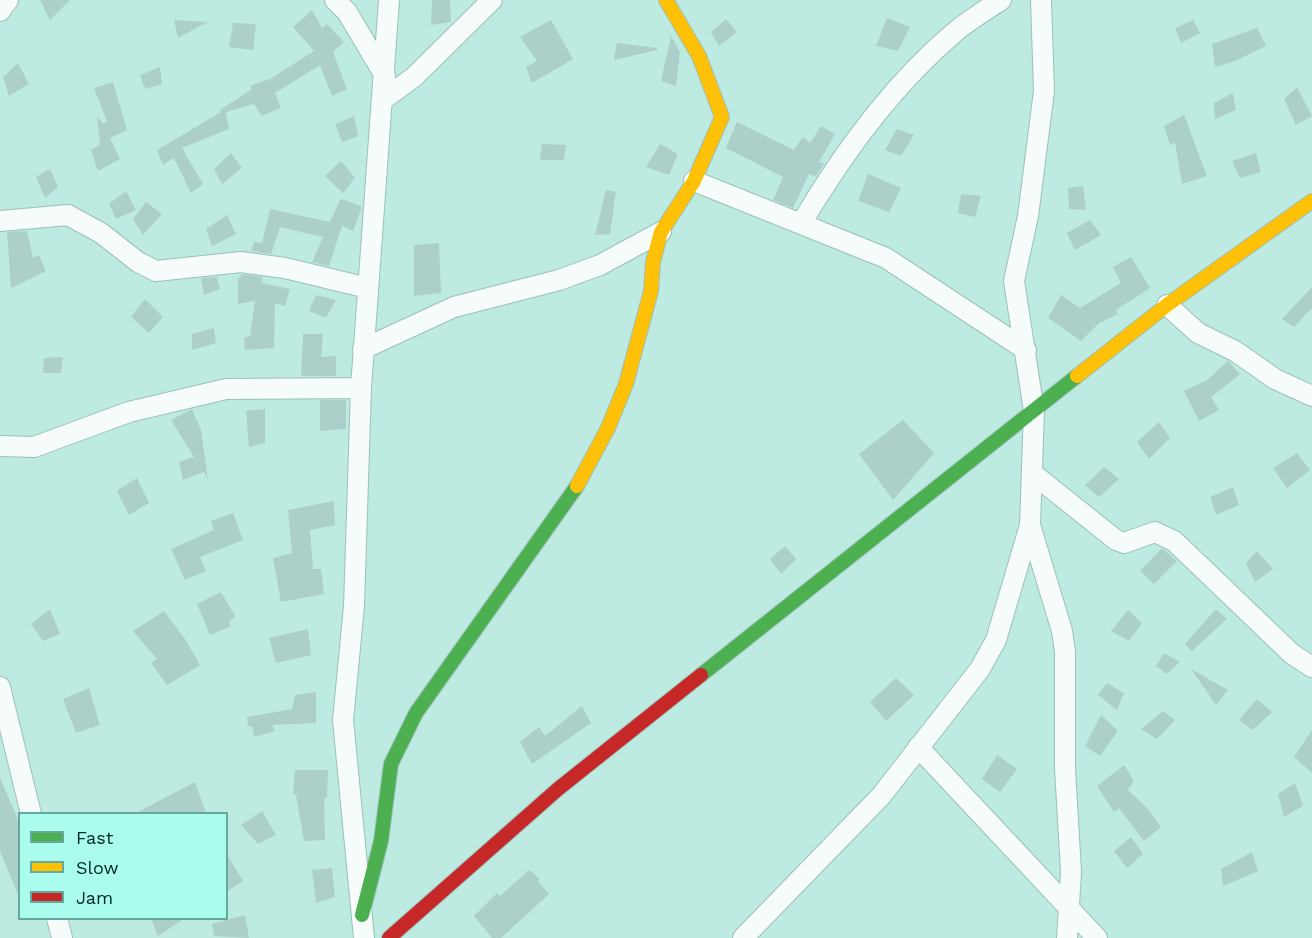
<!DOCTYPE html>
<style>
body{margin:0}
#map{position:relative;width:1312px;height:938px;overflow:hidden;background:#bdeae1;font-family:"Work Sans",sans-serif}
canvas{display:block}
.legend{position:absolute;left:18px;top:812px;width:210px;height:108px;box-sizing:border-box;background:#aafdec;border:2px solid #67a89c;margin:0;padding:8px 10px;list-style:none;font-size:18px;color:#032823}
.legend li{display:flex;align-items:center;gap:12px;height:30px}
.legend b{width:30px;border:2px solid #67a89c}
</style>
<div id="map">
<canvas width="1312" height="938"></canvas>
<ul class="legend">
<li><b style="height:8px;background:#4caf50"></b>Fast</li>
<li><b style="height:8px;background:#ffc107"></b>Slow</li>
<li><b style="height:8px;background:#c62828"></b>Jam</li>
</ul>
</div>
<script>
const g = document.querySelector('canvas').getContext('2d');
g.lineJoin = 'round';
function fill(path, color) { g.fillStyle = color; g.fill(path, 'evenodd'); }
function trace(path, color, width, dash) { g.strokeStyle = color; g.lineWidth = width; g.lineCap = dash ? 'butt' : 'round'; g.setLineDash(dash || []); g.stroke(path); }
fill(new Path2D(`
 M40,0H70L50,20Z
 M432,0H450L451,22L431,25Z
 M312,10L322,28L327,24L344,42L333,52L347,89L332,96L320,65L275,93L281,108L262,116L254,104L226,112L229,129L182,148L203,184L191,193L174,158L163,165L157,150L221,112L220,110L252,89L250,86L270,79L314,51L293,27Z
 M887,18L910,27L898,51L876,46Z
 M726,19L737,32L719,46L711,32Z
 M174,20L208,22L178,38Z
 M551,20L573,59L532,83L526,67L537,61L520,37Z
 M1193,20L1200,33L1181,43L1175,28Z
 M233,23L256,24L253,50L229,47Z
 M1257,28L1266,46L1235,61L1215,67L1212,44Z
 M671,36L680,52L676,86L661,81Z
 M617,43L657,48V50L614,60Z
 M18,63L29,84L9,96L3,77Z
 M160,67L162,84L145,89L140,75Z
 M113,82L127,130L110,138L120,159L98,171L91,150L100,145L97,116L103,124L107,121L94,88Z
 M1297,87L1312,116L1296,125L1284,99Z
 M1233,93L1236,110L1215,119L1214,103Z
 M1184,115L1207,176L1182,184L1175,142L1170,145L1164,126Z
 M354,116L358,136L342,142L335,124Z
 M737,122L794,150L803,137L810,143L821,126L835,134L819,162L824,164L816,176L809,174L793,208L773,200L783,177L726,148Z
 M897,129L914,135L901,156L885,150Z
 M542,144L566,145L564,160H540Z
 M660,144L678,154L669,175L646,167Z
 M231,153L242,168L222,184L214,169Z
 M1256,153L1261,172L1240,178L1232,161Z
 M341,161L355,178L343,193L325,176Z
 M50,169L58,187L45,198L36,177Z
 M868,174L901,188L889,212L858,201Z
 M1083,186L1086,210L1069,209L1068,188Z
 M606,190L616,192L610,234L595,235Z
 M126,191L136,210L116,219L109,204Z
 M961,194L981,196L975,217L958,213Z
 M343,199L362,207L353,231L342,226L329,266L312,262L323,237L280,227L271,254L251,251L254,242L262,243L270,209L330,222L340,200Z
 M146,202L162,214L143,235L133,219Z
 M227,215L236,234L212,246L206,229Z
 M1090,220L1101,235L1075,250L1067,233Z
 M27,231L33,258L39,255L46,271L11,288L7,232Z
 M439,243L441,293L414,296V245Z
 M1131,257L1150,288L1116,310L1118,314L1098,324L1081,341L1048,318L1061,295L1080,308L1121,283L1113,267Z
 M242,274L263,277L261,283L290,289L285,306L275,303L274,348L245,350L244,338L250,336L255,301L238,304V279Z
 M217,277L220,289L204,295L201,278Z
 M1312,287V308L1294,327L1282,319Z
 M316,295L336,300L326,318L309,311Z
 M145,299L163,317L149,333L131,317Z
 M214,328L216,343L192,350V334Z
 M303,334H323L321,357L336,356V376H301Z
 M63,357L61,373H43L44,358Z
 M1228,361L1240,374L1211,397L1219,410L1199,421L1184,391L1207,380Z
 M320,400H346V429L320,431Z
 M192,409L201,430L208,480L204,472L183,480L179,462L194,457L171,420Z
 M265,409V443L249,447L246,411Z
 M903,420L934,453L893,500L859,454Z
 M1159,422L1170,438L1149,459L1137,442Z
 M1297,453L1310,470L1287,488L1273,468Z
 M1104,467L1119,479L1099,497L1085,485Z
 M137,478L149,503L129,515L117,491Z
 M1233,487L1239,505L1216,515L1210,497Z
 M334,501L335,525L310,530L313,569H321L324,594L281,602L273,558L292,553L288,510Z
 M233,513L243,540L200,557L206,571L185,580L171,549L214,530L211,521Z
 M785,546L796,559L781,574L770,559Z
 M1162,548L1177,561L1154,584L1140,571Z
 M1257,551L1273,569L1255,582L1246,563Z
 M221,592L235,616L229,622L231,626L210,635L197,604Z
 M50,609L60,634L43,641L31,624Z
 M1216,609L1227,619L1192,651L1185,644Z
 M1128,610L1142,623L1129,641L1111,631Z
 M164,611L185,639L200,665L167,685L151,663L157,659L133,631Z
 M308,629L311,655L276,663L269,638Z
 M1164,653L1180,662L1167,674L1156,666Z
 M1191,669L1228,690L1216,705Z
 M896,678L914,695L886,721L870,702Z
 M1107,683L1124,693L1117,710L1098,695Z
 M89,688L100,725L76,733L63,699Z
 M316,692V723L272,725L275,731L254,737L252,726H248L247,717L292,709L295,695Z
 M1257,699L1272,712L1253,730L1239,720Z
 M582,706L591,723L532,764L520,742L539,727L545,736Z
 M1163,711L1175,720L1157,739L1141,729Z
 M1101,715L1118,731L1100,756L1085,746Z
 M1312,730V773L1294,757Z
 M997,755L1017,769L1000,792L982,779Z
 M1124,765L1134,781L1128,790L1147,808L1161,827L1144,841L1119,808L1114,812L1097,786Z
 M295,770H328L327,798H324L325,840L304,841L296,795L293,794Z
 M0,778L20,824L19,897L0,851Z
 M195,782L206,813H136Z
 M1295,783L1303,806L1284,817L1278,794Z
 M262,811L276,835L258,844L241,825Z
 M1131,837L1143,854L1127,868L1114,851Z
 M1252,852L1258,871L1223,886L1221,869Z
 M226,853L243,881L226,892Z
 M332,868L335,897L316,903L312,870Z
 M529,870L540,879L538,881L549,894L501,938H492L474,916L497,893L500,896Z
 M245,915L249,938L214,936L212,924Z
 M151,918H185L158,936Z`), '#acd0c9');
const street = new Path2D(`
 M335,0L347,12L385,76
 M1041,0L1044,91L1028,216L1014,281L1034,411L1030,525L1062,631L1065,652V768L1071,872L1067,938
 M0,11L8,0
 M384,99L414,77L492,0
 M694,181L886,258L1026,350
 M0,221L68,215L101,233L138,262L156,271L241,262L285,268L368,288
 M802,222C843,153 893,84 955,32C969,20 986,10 1001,0
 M1167,305L1198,333L1235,351L1275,379L1312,396
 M363,349L454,307L559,280L600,265L661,232
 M0,446L34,447L129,412L226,389L361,388
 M1032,473L1116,540L1124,543L1155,532L1174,541L1292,654L1312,667
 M0,687L31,814
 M918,747L1097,938
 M57,918L62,938
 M364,938L343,720L354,606L361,388L389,0
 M743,938L881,796L980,669L996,640L1030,525`);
const fast = new Path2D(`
 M701,675L1077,376
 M362,915L381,841L391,764L416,713L577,486`);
const slow = new Path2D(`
 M1077,376L1167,305L1312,201
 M577,486L608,428L626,384L651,291L653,262L661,232L694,181L722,117L699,56L666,0`);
const jam = new Path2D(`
 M389,938L558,789L701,675`);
trace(street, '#9cc0b9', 22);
trace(fast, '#9cc0b9', 16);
trace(slow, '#9cc0b9', 16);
trace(jam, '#9cc0b9', 16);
trace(street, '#f5fcfa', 20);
trace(fast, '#4caf50', 14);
trace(slow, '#ffc107', 14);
trace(jam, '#c62828', 14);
</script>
